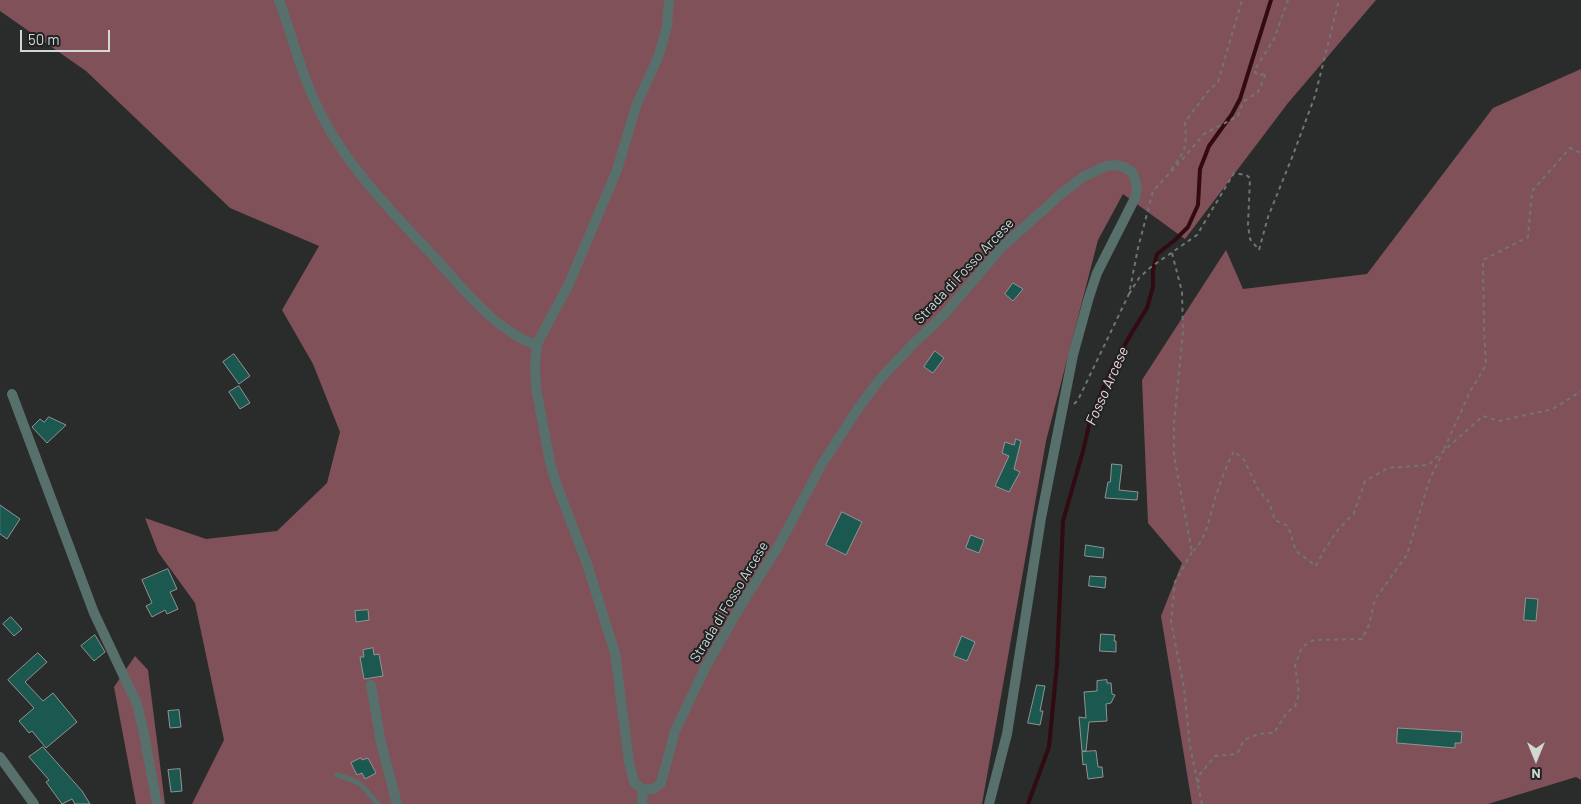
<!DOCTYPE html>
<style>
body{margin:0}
#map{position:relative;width:1581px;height:804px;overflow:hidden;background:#292c2b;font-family:Barlow,sans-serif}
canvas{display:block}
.north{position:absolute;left:1511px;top:734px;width:50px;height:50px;-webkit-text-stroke:4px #1f2222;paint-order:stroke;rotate:180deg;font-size:14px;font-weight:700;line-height:20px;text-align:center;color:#d4d6d6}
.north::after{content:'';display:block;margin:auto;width:18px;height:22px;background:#d4d6d6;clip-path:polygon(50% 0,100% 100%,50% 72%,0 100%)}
.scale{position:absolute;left:20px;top:30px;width:90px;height:22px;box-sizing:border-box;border:2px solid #d4d6d6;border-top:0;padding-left:6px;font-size:15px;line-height:18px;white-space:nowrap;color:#d4d6d6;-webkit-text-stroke:4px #1f2222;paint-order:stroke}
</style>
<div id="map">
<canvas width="1581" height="804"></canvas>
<div class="north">N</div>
<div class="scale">50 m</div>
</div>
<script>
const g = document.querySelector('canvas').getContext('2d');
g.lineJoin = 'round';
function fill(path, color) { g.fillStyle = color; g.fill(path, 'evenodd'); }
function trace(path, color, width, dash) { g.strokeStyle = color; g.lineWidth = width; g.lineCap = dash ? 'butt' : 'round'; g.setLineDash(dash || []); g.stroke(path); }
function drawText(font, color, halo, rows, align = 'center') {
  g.font = font + ' Barlow,sans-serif'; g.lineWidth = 4; g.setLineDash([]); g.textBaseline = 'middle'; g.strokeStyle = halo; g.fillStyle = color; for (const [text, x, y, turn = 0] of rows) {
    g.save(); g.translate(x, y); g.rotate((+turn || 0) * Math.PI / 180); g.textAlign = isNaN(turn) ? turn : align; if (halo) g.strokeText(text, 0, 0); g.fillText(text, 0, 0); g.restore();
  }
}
fill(new Path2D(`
 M0,0H1376L1288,103L1185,239L1123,194L1098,240L1046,441L982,804H192L224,740L195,603L158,552L145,518L206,539L277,531L327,483L340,432L313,364L282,310L319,246L230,208L86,71L0,11Z
 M1581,69V780L1576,777L1488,804H1192L1161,616L1182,563L1148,523L1142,380L1226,250L1243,289L1367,274L1493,108Z
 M135,656L148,670L165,804H136L114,687Z`), '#805158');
trace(new Path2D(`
 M1028,804L1049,747L1057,664L1063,521L1083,451L1091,417L1112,368L1131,334L1147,308L1153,287V270L1157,254L1175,240L1188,227L1198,205L1200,169L1209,146L1232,114L1240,99L1271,0`), '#310a12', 4);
const building = new Path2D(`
 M1013,283L1023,289L1013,301L1005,294Z
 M935,351L944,358L933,373L924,367Z
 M234,354L250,376L239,384L223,362Z
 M239,386L250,403L240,409L229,392Z
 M49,417L66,425L47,443L32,427L40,419L44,422Z
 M1016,439L1021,441L1014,469L1020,472L1009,492L995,486L1009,456L1002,453L1005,442L1014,445Z
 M1112,464L1122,465L1119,490L1138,492L1137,500L1105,498L1108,482H1110Z
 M0,505L20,519L7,539L0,534Z
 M842,512L862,522L846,555L826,545Z
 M971,535L984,540L979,553L966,548Z
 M1086,545L1104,548L1103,558L1085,556Z
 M168,569L177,589L170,592L178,609L167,614L165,610L152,617L146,606L152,603L142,580Z
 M1090,576L1106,577L1105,588L1089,586Z
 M1526,598L1538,599L1536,621L1524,620Z
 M368,610L369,620L356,622L355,611Z
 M11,617L22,629L14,636L3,624Z
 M1101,634L1115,635L1114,641H1116V652L1100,651Z
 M95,635L105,652L94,661L81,646Z
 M962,636L975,642L967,661L954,656Z
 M373,648L374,655L379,654L383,676L364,679L360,657H364L363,650Z
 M38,653L47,662L25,682L43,701L53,693L77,722L46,748L32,731L29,733L19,721L34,708L8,680Z
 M1107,680V683H1111L1112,694L1115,695L1111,703L1106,704L1107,721L1089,722L1086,751H1082L1079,717L1086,718L1084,692L1097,691V681Z
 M1037,685L1045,686L1040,711H1043L1040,725L1028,723Z
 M179,710L181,727L170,728L168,711Z
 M1398,728L1462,732L1461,743H1455V748L1397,743Z
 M43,747L82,791L90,804H75L72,799L62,804L46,782L49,780L29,757Z
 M1096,751L1098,767H1102L1103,777L1088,779L1086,764L1083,765L1082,752Z
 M361,758L362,760L368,758L376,773L365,779L362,773L357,775L351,763Z
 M180,769L182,791L171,792L168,770Z`);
fill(building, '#1b5850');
trace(building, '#919493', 1);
trace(new Path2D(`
 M1171,170C1186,150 1187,147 1185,122L1209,90L1218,82L1242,0
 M1172,253L1182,292L1183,332L1174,423V456L1192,552C1206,540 1209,520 1214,502C1219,485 1226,467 1234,451L1244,460L1259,491L1269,502L1275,520L1288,526L1296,551L1316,566L1323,552L1337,531L1354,513L1365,481L1388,468L1428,465L1483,416L1499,421L1553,409L1581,391
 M1129,294L1139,278L1151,267L1197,235L1234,173L1246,175L1250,178L1248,225L1250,239L1259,250L1268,217L1293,155L1315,96L1339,0
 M1074,404L1078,400L1129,294L1138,248L1153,191L1181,161L1204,134L1238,116L1243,102L1258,92L1266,73L1259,76L1254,71L1274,39L1288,0
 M1444,449L1470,392L1486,365L1484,327L1483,260L1528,237L1532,191L1570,148L1581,153
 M1192,552L1175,582L1171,621L1184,688L1190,746L1202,804
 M1198,783L1200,774L1215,756L1237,754L1244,740L1258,734L1274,733L1287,712L1295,707L1299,693L1295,665L1302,647L1314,640L1362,639L1369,625L1375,599L1407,555L1429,481L1442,454`), '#727474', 2, [4, 4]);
trace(new Path2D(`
 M337,775C364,783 360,784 378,804`), '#58706b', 5);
trace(new Path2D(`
 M279,0C293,38 302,78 321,114C348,168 396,216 437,260C464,290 497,332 537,345
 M669,0L667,26L659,55L636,106L617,170L568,286L541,336L537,345L535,363L536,388L550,462L555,480L587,564L615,653L629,762L634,782L643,790L653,789L661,783L675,731L706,666L741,605L779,545L822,464L859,407L880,379L915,342L942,317L1002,247L1062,193L1083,177L1106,166L1116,165L1124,167L1132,172L1135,179L1137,188L1135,198L1097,273L1089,297L1073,355L1041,518L1007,734L989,804
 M12,394L94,613L137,704L143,729L157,804
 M371,685L381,743L397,804
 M0,757L34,804
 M642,804L643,790`), '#58706b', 10);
drawText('14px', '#d4d6d6', '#1f2222', [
 ["Strada di Fosso Arcese",964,271,-47],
 ["Strada di Fosso Arcese",729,602,-59]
]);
drawText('italic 15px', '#f4d3d6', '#1f2222', [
 ["Fosso Arcese",1107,386,-66]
]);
</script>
